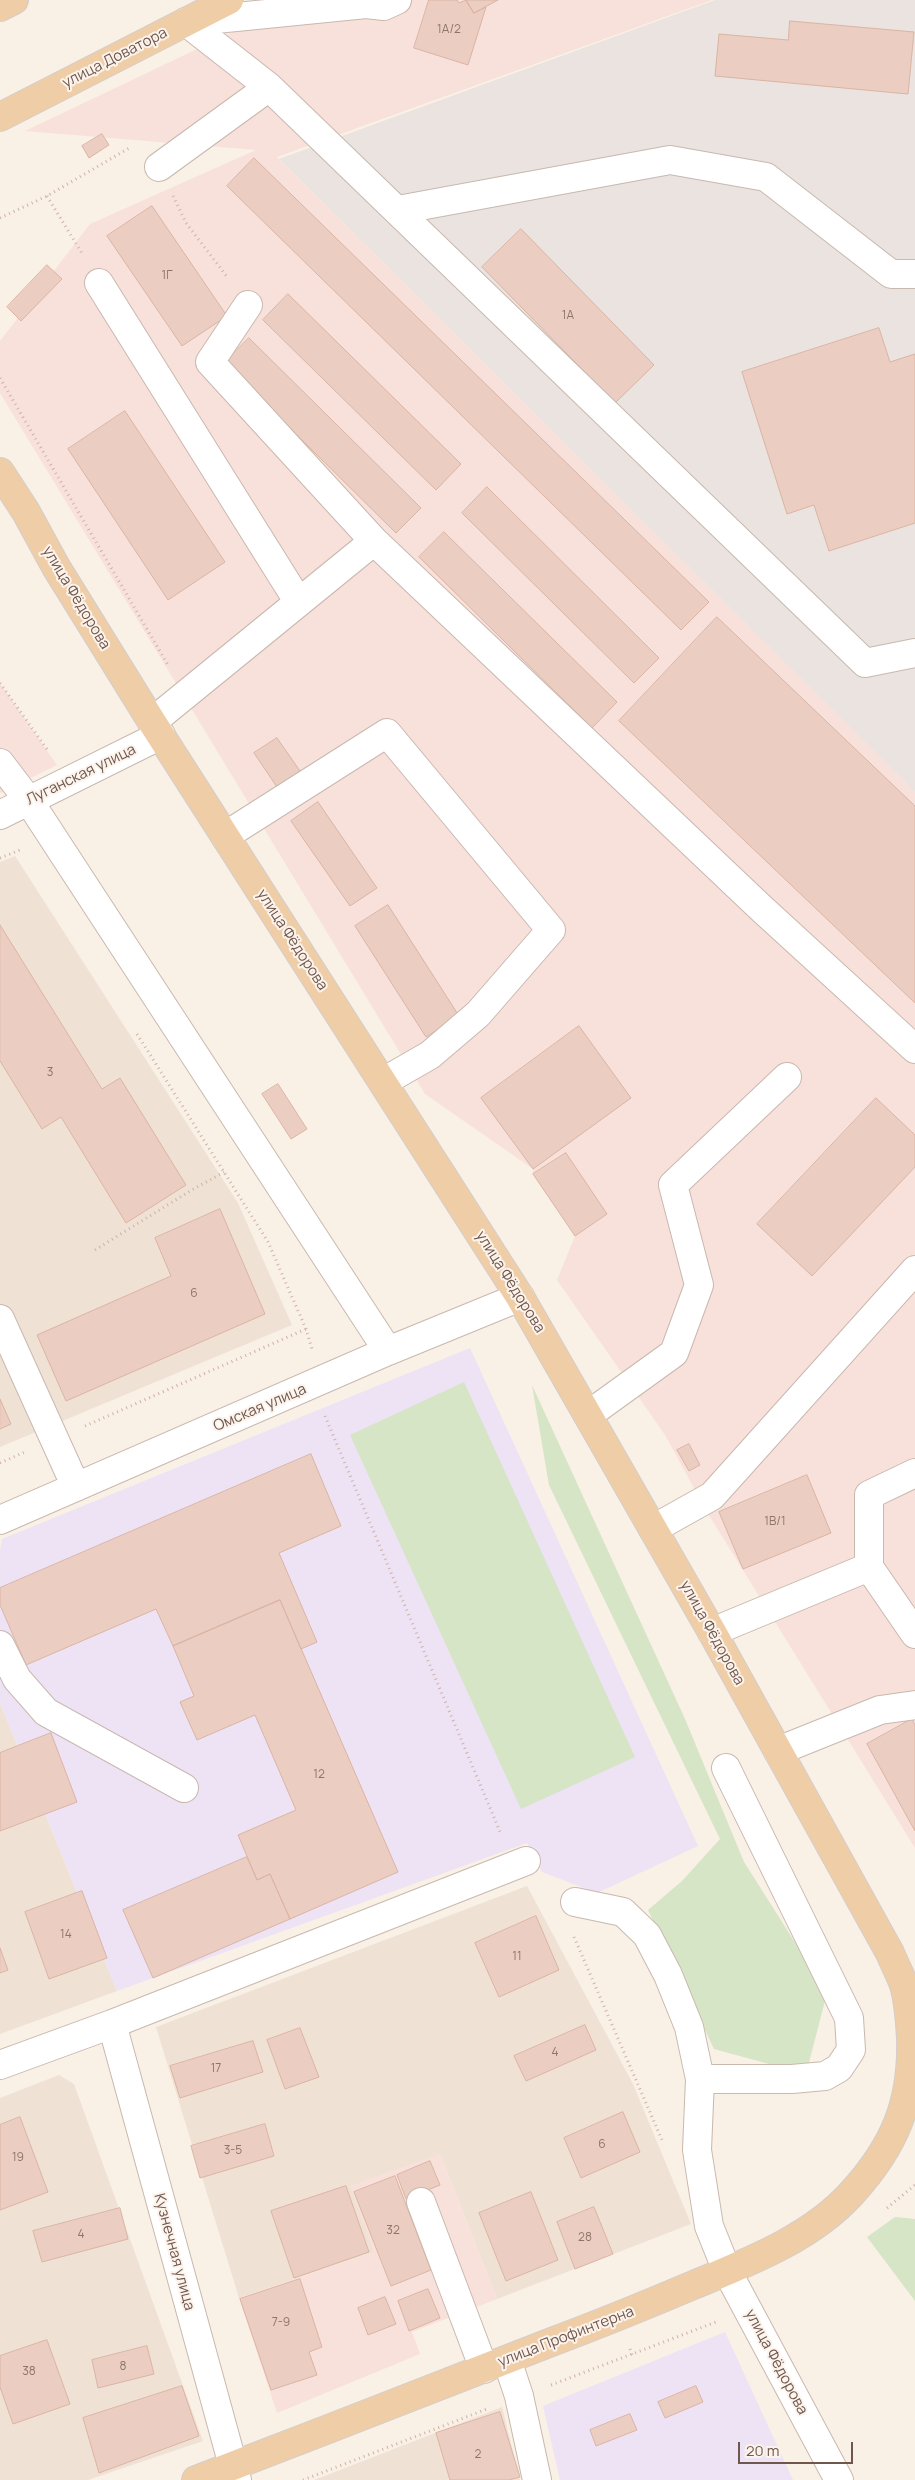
<!DOCTYPE html>
<meta charset="utf-8">
<style>
body{margin:0}
#map{position:relative;width:915px;height:2480px;overflow:hidden;background:#f9f0e6;font-family:Manrope,sans-serif}
canvas{display:block}
.scale{position:absolute;left:738px;top:2442px;width:115px;height:22px;box-sizing:border-box;border:2px solid #6f574e;border-top:0;padding-left:6px;font-size:15px;line-height:18px;white-space:nowrap;color:#6f574e;-webkit-text-stroke:4px #fcf4ec;paint-order:stroke}
</style>
<div id="map">
<canvas width="915" height="2480"></canvas>
<div class="scale">20 m</div>
</div>
<script>
const g = document.querySelector('canvas').getContext('2d');
g.lineJoin = 'round';
function fill(path, color) { g.fillStyle = color; g.fill(path, 'evenodd'); }
function trace(path, color, width, dash) { g.strokeStyle = color; g.lineWidth = width; g.lineCap = dash ? 'butt' : 'round'; g.setLineDash(dash || []); g.stroke(path); }
function drawText(font, color, halo, rows, align = 'center') {
  g.font = font + ' Manrope,sans-serif'; g.lineWidth = 4; g.setLineDash([]); g.textBaseline = 'middle'; g.strokeStyle = halo; g.fillStyle = color; for (const [text, x, y, turn = 0] of rows) {
    g.save(); g.translate(x, y); g.rotate((+turn || 0) * Math.PI / 180); g.textAlign = isNaN(turn) ? turn : align; if (halo) g.strokeText(text, 0, 0); g.fillText(text, 0, 0); g.restore();
  }
}
fill(new Path2D(`
 M15,856L238,1203L292,1325L0,1447V862Z
 M0,1703L117,1991L0,2034Z
 M527,1886L633,2084L691,2224L497,2299L440,2154L374,2252L239,2298L156,2027Z
 M59,2075L74,2084L203,2441L88,2480H0V2098Z
 M502,2407L520,2480H314Z`), '#f0e1d5');
fill(new Path2D(`
 M300,0H712L277,157L915,792V1848L707,1512L665,1435L557,1280L575,1236L533,1174V1169L425,1094L0,393V341L90,224L256,150L25,131Z
 M0,683L57,765L0,793Z
 M440,2154L497,2299L412,2332L420,2354L277,2413L239,2298L374,2252L350,2186Z`), '#f8e1db');
fill(new Path2D(`
 M715,0H915V792L277,157L279,159Z`), '#eae3df');
fill(new Path2D(`
 M470,1348L698,1846L597,1893L542,1872L527,1843L117,1991L0,1703V1550L2,1539Z
 M725,2332L793,2480H560L543,2406Z`), '#ede3f5');
fill(new Path2D(`
 M464,1382L635,1757L521,1809L350,1435Z
 M532,1385L685,1719L744,1862L827,1993L806,2074L714,2049L648,1910L682,1881L720,1839L549,1485Z
 M895,2217L915,2219V2301L867,2237Z`), '#d5e5c6');
const building = new Path2D(`
 M429,0H457L459,3L466,0L474,13L486,7L468,65L414,48Z
 M466,0H498L474,13Z
 M790,21L914,32L908,94L715,76L719,34L788,40Z
 M102,134L109,145L89,158L82,146Z
 M254,158L709,602L681,630L227,186Z
 M152,206L227,316L182,346L107,236Z
 M521,229L654,365L615,403L482,267Z
 M47,265L62,279L21,321L7,307Z
 M288,294L461,464L436,490L263,320Z
 M879,328L890,362L915,354V523L829,551L814,505L787,514L742,372Z
 M249,338L421,508L396,533L224,363Z
 M125,411L225,562L168,600L68,449Z
 M487,487L659,658L634,683L462,513Z
 M444,532L617,702L592,728L419,557Z
 M717,617L915,806V1003L619,721Z
 M277,738L300,771L277,787L254,753Z
 M318,802L377,888L350,906L291,821Z
 M388,905L459,1016L426,1037L355,926Z
 M0,925L102,1089L120,1078L186,1185L126,1223L61,1117L42,1129L0,1061Z
 M579,1026L631,1098L533,1169L481,1098Z
 M278,1084L307,1129L291,1139L262,1094Z
 M876,1098L915,1135V1167L812,1276L757,1224Z
 M566,1153L607,1214L575,1236L533,1174Z
 M220,1209L265,1314L66,1401L37,1335L171,1276L155,1238Z
 M0,1399L11,1424L0,1429Z
 M689,1444L700,1465L689,1471L677,1450Z
 M311,1454L341,1526L279,1553L317,1642L301,1649L280,1600L173,1646L156,1609L26,1665L0,1605V1588Z
 M807,1475L831,1533L743,1569L719,1512Z
 M280,1600L398,1872L290,1919L270,1874L257,1880L238,1835L296,1810L255,1715L197,1740L180,1702L194,1696L173,1646Z
 M912,1719L915,1725V1831L867,1744Z
 M51,1733L77,1802L0,1831V1753Z
 M247,1857L257,1880L270,1874L290,1919L153,1978L123,1910Z
 M82,1891L107,1958L49,1979L25,1912Z
 M536,1916L559,1970L499,1997L475,1943Z
 M0,1948L8,1970L0,1973Z
 M585,2025L596,2050L526,2081L514,2056Z
 M300,2028L319,2077L285,2089L267,2040Z
 M253,2041L263,2072L180,2098L170,2066Z
 M623,2112L640,2152L581,2178L564,2138Z
 M20,2117L48,2192L0,2210V2125Z
 M265,2124L274,2156L200,2178L191,2146Z
 M430,2161L440,2185L406,2199L397,2175Z
 M395,2176L431,2270L391,2286L354,2192Z
 M346,2186L369,2252L294,2278L271,2211Z
 M531,2192L558,2260L506,2281L479,2213Z
 M594,2207L613,2254L575,2269L557,2222Z
 M120,2208L128,2239L42,2262L33,2231Z
 M300,2279L322,2347L309,2352L317,2375L271,2390L240,2299Z
 M428,2289L440,2318L409,2331L398,2301Z
 M385,2297L396,2324L368,2335L358,2308Z
 M47,2340L70,2404L13,2424L0,2387V2356Z
 M147,2346L154,2374L98,2388L92,2360Z
 M182,2386L199,2436L99,2473L83,2418Z
 M696,2386L703,2402L665,2418L658,2402Z
 M500,2412L520,2477L509,2480H450L436,2433Z
 M630,2414L637,2430L596,2446L590,2430Z`);
fill(building, '#ebcec1');
trace(building, '#dbb4a4', 1);
const minor = new Path2D(`
 M186,22L269,87L865,663L915,653
 M186,22L366,4L384,6L397,0
 M159,167L269,87
 M398,210L670,160L766,177L891,274H915
 M99,283L298,601
 M248,305L210,362L374,541L761,908L915,1049
 M152,722L374,541
 M0,763L29,801L388,1351
 M0,815L161,735
 M225,836L387,733L551,930L478,1014L430,1055L383,1082
 M0,1319L76,1487
 M588,1415L674,1353L699,1285L673,1185L787,1077
 M0,1520L388,1351L520,1297
 M653,1529L712,1496L915,1270
 M869,1567L915,1634
 M712,1632L869,1567V1495L915,1473
 M0,1645L17,1679L46,1712L184,1788
 M778,1751L880,1710L915,1705
 M575,1902L623,1912L647,1935L668,1975L689,2027L700,2079L697,2150L709,2226L727,2271L839,2480
 M112,2024L237,2480
 M0,2065L112,2024L526,1861
 M700,2079H792L825,2076L839,2068L851,2050L849,2018L726,1768
 M421,2202L484,2369
 M507,2360L519,2396L537,2480`);
const major = new Path2D(`
 M0,7L14,0
 M0,117L229,0
 M0,472L26,512L56,567L152,722L520,1297L712,1632L890,1953C894,1963 900,1974 904,1985C909,2002 910,2020 911,2038C913,2102 895,2146 851,2194C810,2239 746,2263 691,2286C644,2306 597,2325 549,2343C431,2389 314,2435 196,2480`);
trace(minor, '#c9b8ae', 30);
trace(major, '#d4cdca', 30);
trace(new Path2D(`
 M47,196L83,255
 M173,196L186,223L228,278
 M0,218L47,196L131,147
 M0,378L168,665
 M0,683L49,752
 M0,858L20,850
 M137,1034L268,1242L306,1329L312,1349
 M95,1250L190,1191L224,1172
 M325,1416L501,1834
 M85,1426L306,1329
 M0,1463L25,1452
 M574,1937L662,2140
 M887,2208L915,2185
 M630,2349L632,2355
 M551,2385L716,2322
 M303,2480L487,2409`), '#cfb2a5', 3, [1, 4]);
trace(minor, '#fff', 28);
trace(major, '#efcea7', 28);
drawText('12px', '#8e756b', null, [
 ["1А/2",449,30],
 ["1Г",167,276],
 ["1А",568,316],
 ["3",50,1073],
 ["6",194,1294],
 ["1В/1",775,1522],
 ["12",319,1775],
 ["14",66,1935],
 ["11",517,1957],
 ["4",555,2053],
 ["17",216,2069],
 ["6",602,2145],
 ["3-5",233,2151],
 ["19",18,2158],
 ["32",393,2231],
 ["4",81,2235],
 ["28",585,2238],
 ["7-9",281,2323],
 ["8",123,2367],
 ["38",29,2372],
 ["2",478,2455]
]);
drawText('15px', '#6f574e', '#fcf4ec', [
 ["улица Доватора",115,58,-27],
 ["улица Фёдорова",76,598,59],
 ["Луганская улица",81,775,-26],
 ["улица Фёдорова",292,940,57],
 ["улица Фёдорова",510,1282,58],
 ["Омская улица",260,1408,-23],
 ["улица Фёдорова",712,1633,61],
 ["Кузнечная улица",174,2252,75],
 ["улица Профинтерна",566,2337,-21],
 ["улица Фёдорова",776,2362,62]
]);
</script>
